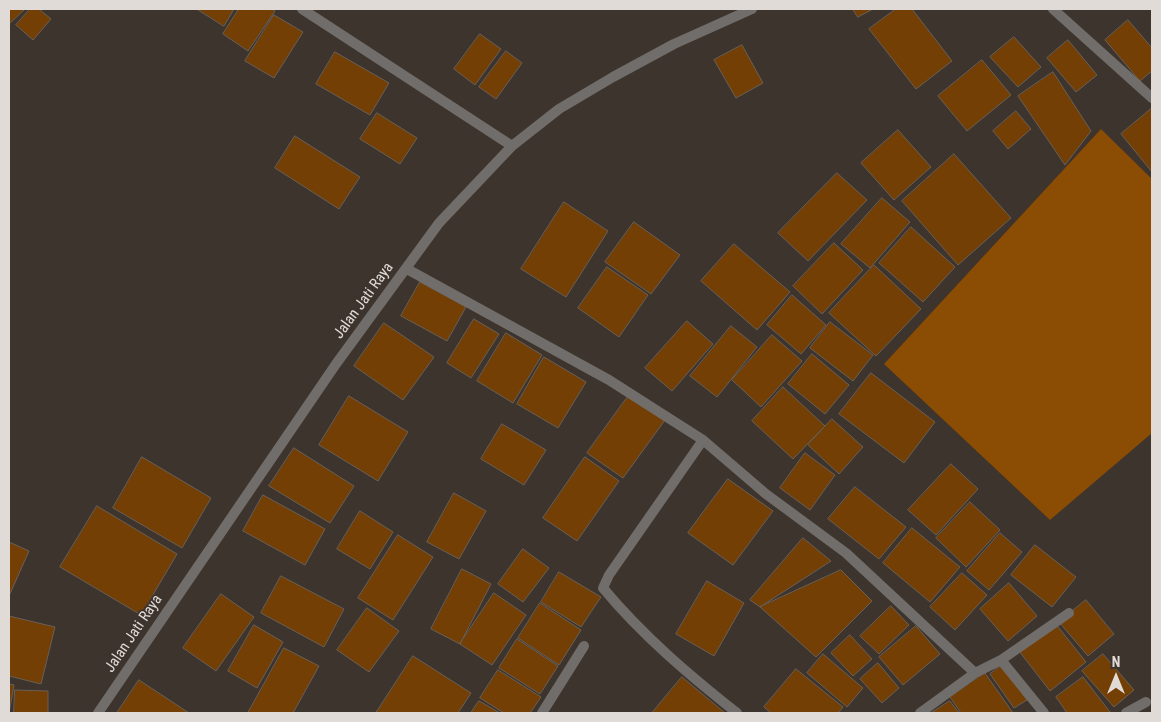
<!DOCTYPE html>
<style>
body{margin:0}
#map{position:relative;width:1161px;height:722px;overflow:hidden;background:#3c342d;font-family:"Roboto Condensed",sans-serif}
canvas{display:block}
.frame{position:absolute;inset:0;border:10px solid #e1dbd7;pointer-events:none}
.north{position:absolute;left:1091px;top:652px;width:50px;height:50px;-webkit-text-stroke:4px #3c342d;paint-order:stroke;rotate:0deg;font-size:14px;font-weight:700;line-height:20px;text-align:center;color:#e1dbd7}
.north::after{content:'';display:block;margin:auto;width:18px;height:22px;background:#e1dbd7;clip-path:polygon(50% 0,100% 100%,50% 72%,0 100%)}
</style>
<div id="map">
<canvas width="1161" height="722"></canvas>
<div class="frame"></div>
<div class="north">N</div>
</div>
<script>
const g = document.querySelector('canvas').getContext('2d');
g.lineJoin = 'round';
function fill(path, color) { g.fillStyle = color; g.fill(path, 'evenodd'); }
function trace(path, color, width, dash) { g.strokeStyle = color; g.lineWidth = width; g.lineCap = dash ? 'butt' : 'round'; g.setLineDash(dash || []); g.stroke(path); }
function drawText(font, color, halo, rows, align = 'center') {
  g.font = font + ' "Roboto Condensed",sans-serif'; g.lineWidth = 4; g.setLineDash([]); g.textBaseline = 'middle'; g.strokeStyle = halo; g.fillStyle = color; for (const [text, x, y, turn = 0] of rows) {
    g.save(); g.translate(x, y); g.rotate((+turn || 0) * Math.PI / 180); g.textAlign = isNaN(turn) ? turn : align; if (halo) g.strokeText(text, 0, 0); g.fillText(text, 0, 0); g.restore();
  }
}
fill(new Path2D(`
 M1101,129L1152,179V433L1050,520L884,364Z`), '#8b4c03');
const building = new Path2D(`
 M9,9H25L9,24Z
 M30,9H39L51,19L33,40L16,25Z
 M197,9H234L224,26Z
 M239,9H272L275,11L248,51L223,34Z
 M853,9H873L858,17Z
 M896,9H912L952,61L916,89L869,29Z
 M274,15L303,32L274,78L245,61Z
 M1128,20L1152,48V71L1140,81L1105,40Z
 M480,34L501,49L475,85L454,69Z
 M1014,37L1041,67L1018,87L990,57Z
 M1068,40L1097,75L1076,92L1047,58Z
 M742,45L763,83L736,98L714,60Z
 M506,51L522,63L496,99L479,87Z
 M335,52L389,83L370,115L316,84Z
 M982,60L1011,95L967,131L938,96Z
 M1053,72L1091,131L1065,165L1018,96Z
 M1152,108V172L1121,134Z
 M1016,111L1031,129L1008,149L993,131Z
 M377,113L417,138L400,164L360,139Z
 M898,130L931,167L894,200L861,163Z
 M295,136L360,177L339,209L275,168Z
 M954,154L1011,218L958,265L902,201Z
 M837,173L867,200L808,261L778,233Z
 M882,198L910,222L870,268L841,244Z
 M564,202L608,231L566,297L521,269Z
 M634,222L680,255L651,294L605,262Z
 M911,227L955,267L923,302L879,263Z
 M834,243L863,270L822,314L793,286Z
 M734,244L790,292L757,330L701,281Z
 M874,265L921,309L876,356L829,313Z
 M607,267L648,295L619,337L578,308Z
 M420,282L466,307L447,341L401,316Z
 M792,295L826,325L801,354L767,325Z
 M474,319L499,334L471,378L447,363Z
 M687,321L713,344L672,391L645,368Z
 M830,322L873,355L853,381L810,348Z
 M384,323L434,357L403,400L354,366Z
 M731,326L757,347L717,397L690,376Z
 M506,333L542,355L513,403L477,381Z
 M772,335L802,361L761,407L732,380Z
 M812,354L849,385L825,414L788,384Z
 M544,357L586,382L558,428L517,404Z
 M871,373L935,422L904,463L839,414Z
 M783,387L825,426L793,459L752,421Z
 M629,395L665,420L623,478L587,453Z
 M349,396L408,432L378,481L319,445Z
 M832,419L863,447L839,474L808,445Z
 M502,424L546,450L524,485L481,459Z
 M294,448L354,486L330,523L269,486Z
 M805,453L835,475L810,510L780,488Z
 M142,457L211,498L182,548L113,508Z
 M585,457L619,481L577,541L543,518Z
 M951,464L978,489L936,535L908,510Z
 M728,479L773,511L733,565L688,533Z
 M855,487L906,527L879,559L828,519Z
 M454,493L486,511L459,559L427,542Z
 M263,495L325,529L305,565L243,531Z
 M970,502L1000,530L966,567L936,538Z
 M97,506L177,554L141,615L60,567Z
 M360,511L393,532L370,569L337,549Z
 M912,528L960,567L930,602L883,563Z
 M1000,533L1022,552L989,590L967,571Z
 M398,535L433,557L393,620L358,598Z
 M803,538L831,561L760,607L750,600Z
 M9,542L29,551L9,596Z
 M1035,545L1076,577L1052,607L1011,575Z
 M523,549L549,568L523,602L498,584Z
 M462,569L491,584L460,644L431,629Z
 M841,570L872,601L816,657L760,607Z
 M559,572L601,597L581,627L541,602Z
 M962,573L987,595L955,630L930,607Z
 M281,576L344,609L324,647L261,613Z
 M707,581L744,603L714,656L676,634Z
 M1009,583L1037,616L1008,641L980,609Z
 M494,593L526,615L492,665L460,644Z
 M221,594L254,617L216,671L183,648Z
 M1086,600L1114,634L1088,656L1059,622Z
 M540,603L581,630L559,665L518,638Z
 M891,606L909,625L879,654L860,636Z
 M367,608L399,631L369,672L337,650Z
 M9,616L55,627L41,684L9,676Z
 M1055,623L1086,662L1050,691L1019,651Z
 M254,625L283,642L257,688L228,671Z
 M916,626L940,654L903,685L879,657Z
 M850,635L872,659L853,676L831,653Z
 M517,639L558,666L540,694L499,668Z
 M284,648L319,666L293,713H248Z
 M823,654L863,688L847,707L807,673Z
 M1103,654L1134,690L1114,707L1082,671Z
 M413,656L471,693L458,713H376Z
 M878,663L899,688L882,703L860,679Z
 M1002,665L1027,700L1014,708L990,674Z
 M796,669L843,707L838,713H771L764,707Z
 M498,670L541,697L530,713H504L480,698Z
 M985,673L1013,713H961L950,697Z
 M682,677L725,713H652Z
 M1083,677L1110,712L1108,713H1067L1056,697Z
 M139,680L189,713H117Z
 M9,684L14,685L9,713Z
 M15,690L48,691V713H14Z
 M479,701L500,713H471Z
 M950,701L959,713H931Z`);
fill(building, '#733f04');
trace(building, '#696058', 1);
trace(new Path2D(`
 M302,9L512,146
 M1053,9L1152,98
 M407,269L609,380L703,440L766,494L846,553L975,673
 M703,440L609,575L603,588C642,635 689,675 737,713
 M1001,660L1069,613
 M98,713L336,364L439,223L512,146L559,109L613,77L674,44L752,9
 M542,713L584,646
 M920,713L975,673L1001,660L1044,713
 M1126,713L1146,702`), '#716d6a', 10);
drawText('15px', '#e1dbd7', '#3c342d', [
 ["Jalan Jati Raya",364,301,-54],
 ["Jalan Jati Raya",134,634,-56]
]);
</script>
